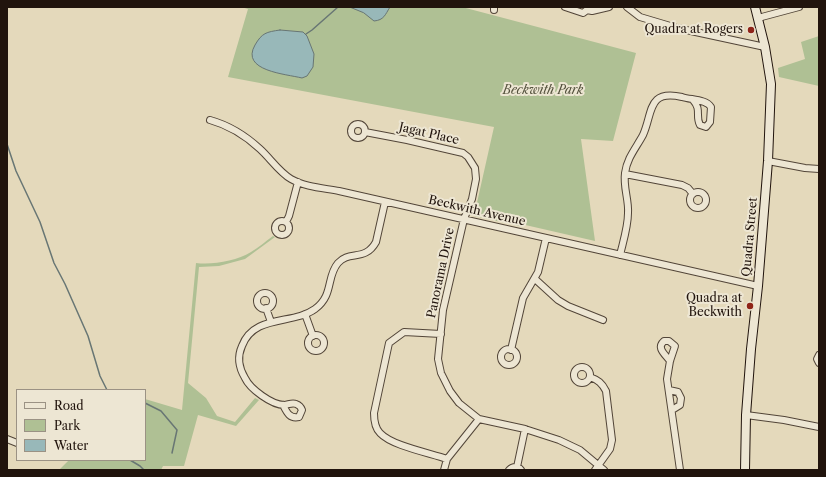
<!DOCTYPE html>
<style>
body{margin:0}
#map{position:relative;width:826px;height:477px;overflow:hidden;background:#e4d9bb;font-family:"Libre Caslon Text",serif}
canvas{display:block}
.frame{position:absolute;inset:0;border:8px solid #21140d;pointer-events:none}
.legend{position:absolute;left:16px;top:389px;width:130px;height:72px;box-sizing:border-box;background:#ede6d3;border:1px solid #9b9284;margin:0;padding:5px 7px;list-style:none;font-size:12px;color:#21140d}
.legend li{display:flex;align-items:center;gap:8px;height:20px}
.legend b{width:20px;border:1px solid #9b9284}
</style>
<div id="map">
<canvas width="826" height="477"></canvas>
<div class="frame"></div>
<ul class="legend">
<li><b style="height:5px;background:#ede6d3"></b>Road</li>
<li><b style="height:11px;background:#afc094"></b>Park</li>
<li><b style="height:11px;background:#98b8b9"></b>Water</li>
</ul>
</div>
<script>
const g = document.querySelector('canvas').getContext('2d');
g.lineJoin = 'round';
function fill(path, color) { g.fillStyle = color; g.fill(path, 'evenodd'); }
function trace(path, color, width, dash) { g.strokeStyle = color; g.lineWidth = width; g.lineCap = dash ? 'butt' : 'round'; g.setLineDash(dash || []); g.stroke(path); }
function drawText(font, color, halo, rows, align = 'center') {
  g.font = font + ' "Libre Caslon Text",serif'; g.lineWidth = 4; g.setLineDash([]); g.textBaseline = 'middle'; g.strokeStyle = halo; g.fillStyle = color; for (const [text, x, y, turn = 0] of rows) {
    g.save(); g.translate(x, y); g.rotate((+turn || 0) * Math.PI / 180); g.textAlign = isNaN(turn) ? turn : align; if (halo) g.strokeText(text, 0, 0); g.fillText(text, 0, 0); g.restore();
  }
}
fill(new Path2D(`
 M241,7H462L636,53L613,141L581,139L595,241L521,224L520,226L474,216L494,127L228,77L248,9Z
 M819,36V86L779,77L778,68L805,59L801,42Z
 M273,236L275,237L245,259L219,266L199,267L188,383L206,398L217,416L235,422L255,398L259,400L236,426L198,415L184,466H163L161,470H59L69,460H145V399L182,410L196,263C213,265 236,261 251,252C258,248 266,241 273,236Z`), '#afc094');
const water = new Path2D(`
 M350,7H390C385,15 384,20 374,21L364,13Z
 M280,30L303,32L307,36L314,54L313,67L307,76L302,78C286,74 240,71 255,45C262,33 266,32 280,30Z`);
fill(water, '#98b8b9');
trace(water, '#687674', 1);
trace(new Path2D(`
 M306,34L312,30L338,7
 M7,144L16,171L40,222L54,263L65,284L88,336L100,376L107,390
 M145,403L161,411L177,430L172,453
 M130,460L140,466L144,470`), '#687674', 1.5);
const minor = new Path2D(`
 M494,7V10
 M565,7L583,13L587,10L592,11L609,7
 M627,7L640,17L677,28L765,47
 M758,18L799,7
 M210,120C228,125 246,136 260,149C270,158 279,172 291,179C305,187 323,188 339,191L758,286
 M351 131a7 7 0 1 1 14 0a7 7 0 1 1-14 0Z
 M365,132L407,140L463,153L468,157L475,168L476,179L472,199L464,219L443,310L438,359L441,373L450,391L459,403L479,419L525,429L559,440L580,450L604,470
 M768,161L805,168L819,169
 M625,174L682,185L688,188L693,194
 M690 200a8 8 0 1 1 16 0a8 8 0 1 1-16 0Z
 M275 228a7 7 0 1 1 14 0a7 7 0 1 1-14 0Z
 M286,222L289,216L298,182
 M620,255C623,242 628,227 628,213C629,200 623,187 625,173C627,158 636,148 643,135C653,113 647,89 682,97C691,100 706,99 711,107L710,122L706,127L700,125C695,116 702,110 693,100
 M535,279L558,300L568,306L603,320
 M257 301a8 8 0 1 1 16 0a8 8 0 1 1-16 0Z
 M266,308L271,322
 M305,314L313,336
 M441,334L404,332L389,343L374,413C374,420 375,428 380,433C392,446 430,453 447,459
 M308 343a8 8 0 1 1 16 0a8 8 0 1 1-16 0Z
 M501 357a8 8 0 1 1 16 0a8 8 0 1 1-16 0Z
 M511,350L523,298L538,272L546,238
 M819,355L817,359L819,363
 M670,361C665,354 656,348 664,341H669L675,346L670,361L667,379L680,470
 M574 375a8 8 0 1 1 16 0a8 8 0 1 1-16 0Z
 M590,377C598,380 602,383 606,391L612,440L610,449L595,470
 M669,390L678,392L681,398L680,405L672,410
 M283,405C287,413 290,419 299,417L302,410C301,407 299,405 296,404C292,402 288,405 284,405C272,405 250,389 245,378C239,368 237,357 242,346C254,314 293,325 315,309C334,295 326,277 338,263C349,250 365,262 376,242L385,202
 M746,415L784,420L819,427
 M7,439L17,443
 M517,467L525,429
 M444,470L447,459L479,419
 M509,470C513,466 518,466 521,470`);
const secondary = new Path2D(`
 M745,470L746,415L751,349L758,286L768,161L771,84L765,47L755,7`);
trace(minor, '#524538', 8);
trace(secondary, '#21140d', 10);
trace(minor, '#ede6d3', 6);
trace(secondary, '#ede6d3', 8);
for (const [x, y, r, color] of [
 [751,30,4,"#8f2418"],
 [750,306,4,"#8f2418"]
]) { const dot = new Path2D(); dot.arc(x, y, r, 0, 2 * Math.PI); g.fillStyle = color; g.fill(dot); trace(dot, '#ede6d3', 1.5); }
drawText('12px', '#21140d', '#ede6d3', [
 ["Quadra at Rogers",743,30],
 ["Quadra at",742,299],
 ["Beckwith",742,313]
], 'right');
drawText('italic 12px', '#53503c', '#ede6d3', [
 ["Beckwith Park",543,91]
]);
drawText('12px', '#21140d', '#ede6d3', [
 ["Jagat Place",429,134,13],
 ["Beckwith Avenue",477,211,13],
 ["Quadra Street",750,237,-85],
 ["Panorama Drive",441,273,-78]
]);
</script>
